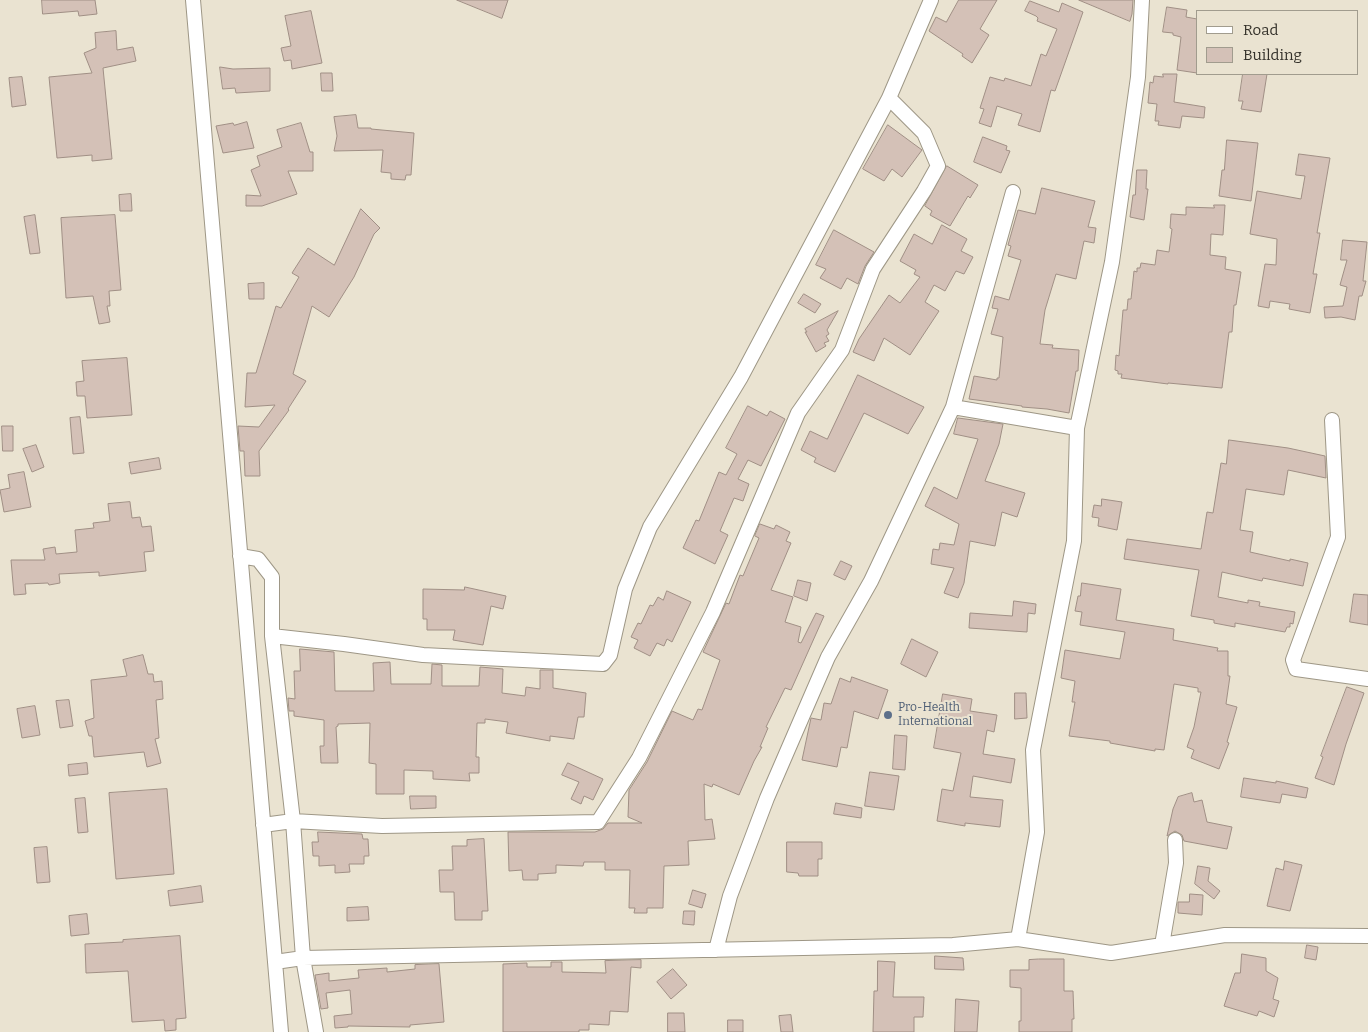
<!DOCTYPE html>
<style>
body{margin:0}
#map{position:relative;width:1368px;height:1032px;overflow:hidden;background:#eae3d1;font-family:Bitter,serif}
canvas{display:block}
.legend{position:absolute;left:1196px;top:10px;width:162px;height:65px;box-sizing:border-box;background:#eae3d1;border:1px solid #a19c8e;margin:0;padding:6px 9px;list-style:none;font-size:15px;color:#34312a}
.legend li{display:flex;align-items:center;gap:10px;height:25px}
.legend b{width:25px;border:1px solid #a19c8e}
</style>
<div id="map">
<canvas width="1368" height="1032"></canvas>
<ul class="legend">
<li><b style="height:6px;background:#fff"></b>Road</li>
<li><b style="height:14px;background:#d4c1b7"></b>Building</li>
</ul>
</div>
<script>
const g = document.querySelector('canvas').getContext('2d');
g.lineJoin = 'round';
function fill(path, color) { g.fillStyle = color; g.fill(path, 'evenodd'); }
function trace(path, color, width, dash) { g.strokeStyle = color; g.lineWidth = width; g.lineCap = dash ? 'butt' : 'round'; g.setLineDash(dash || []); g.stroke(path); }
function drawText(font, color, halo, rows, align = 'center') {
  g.font = font + ' Bitter,serif'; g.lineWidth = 4; g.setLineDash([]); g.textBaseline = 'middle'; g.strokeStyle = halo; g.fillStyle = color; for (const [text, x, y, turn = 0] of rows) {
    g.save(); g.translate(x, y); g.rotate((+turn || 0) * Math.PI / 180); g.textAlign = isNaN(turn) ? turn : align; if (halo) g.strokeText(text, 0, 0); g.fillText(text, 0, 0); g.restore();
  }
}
const building = new Path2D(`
 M42,0H95L97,14L79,16L78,11L43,14Z
 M457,0H508L502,18Z
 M959,0H997L980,29L989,35L972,63L962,56L963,54L929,31L936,17L946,22Z
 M1079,0H1133L1132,14L1130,21Z
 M1030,1L1059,12L1062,3L1083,12L1055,91L1051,90L1040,132L1018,125L1022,114L997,106L991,127L979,123L984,109L980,108L990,77L1004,81L1005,78L1031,86L1041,54L1046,56L1057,29L1037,21L1038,18L1036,16L1025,11Z
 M1167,7L1187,10L1186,17L1197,19V73L1177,70L1181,37L1173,35V33L1163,32Z
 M311,11L322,63L292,69L291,60L284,61L281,48L291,46L285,16Z
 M116,31L117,50L133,47L136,61L103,68L112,159L92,161V155L57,158L49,77L92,73L84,53L96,48L95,33Z
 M220,67L233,69L270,68V91L236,93L235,88L223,89Z
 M321,73H332L333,91H322Z
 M1163,74H1177L1174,102L1205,107L1204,118L1182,116L1180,128L1158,125L1159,121H1155L1157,104L1148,103L1150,82L1153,83L1154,76L1163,77Z
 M1243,74H1267L1261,112L1241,109L1243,101H1239Z
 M22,77L26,105L12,107L9,78Z
 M356,115L358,128H371V129L414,133L411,175H406L405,180L391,179V173L381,172L383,150L334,151L337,136L334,117Z
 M247,122L254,148L223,153L216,126L233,123L234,125Z
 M301,123L310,152H313V171H288L297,194L262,206H246V195L261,196L251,170L260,166L257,156L282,147L277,130Z
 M888,125L922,150L902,177L892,169L884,181L863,169Z
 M983,137L1007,146L1006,150L1010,151L1001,173L974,162Z
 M1227,140L1258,143L1251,201L1219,196L1222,170H1224Z
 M1299,154L1330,158L1317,233H1320L1313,274H1317L1310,313L1289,309L1290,304L1270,301L1269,308L1258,306L1265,264L1276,265L1277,239L1250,234L1257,191L1301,199L1305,176L1296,175Z
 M947,166L978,185L970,198L968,196L950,226L930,215L932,211L925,206Z
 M1137,170H1147L1146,189H1148L1144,220L1130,217L1133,195H1135Z
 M1042,188L1095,201L1088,227L1096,228L1094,243L1084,241L1076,279L1056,274L1045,310L1040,344L1053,345L1052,348L1079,350L1078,371H1076L1069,413L1047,409L1022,407V406L969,399L974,376L997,380V378H999L1003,337L991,334L998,309L992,308L995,296L1009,300L1021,260L1008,256L1011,246L1008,245L1018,210L1035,214Z
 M131,194L132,211H120L119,195Z
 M1214,205H1225L1223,235L1211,234L1210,255L1226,257L1225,269L1241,272L1236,305H1234L1232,332H1229L1222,388L1168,383V384L1121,378L1122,374H1118V371L1115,370L1116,355L1119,356L1123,310H1127L1128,299H1131L1134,271L1137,272V268H1140L1141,263L1155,265L1157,250L1169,252L1172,229L1170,228L1171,214L1186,215V207L1214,208Z
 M361,209L380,228L374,234L354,277L329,317L312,306L293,374L306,381L288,409L289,410L259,451L260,476H245L244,451H240L238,426L259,427L275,405L245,407L247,373H256L276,306L281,308L299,277L292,273L308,248L334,265Z
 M35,215L40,253L30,254L24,217Z
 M115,215L121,290L109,291L110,306H107L110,322L99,324L93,296L66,298L61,218Z
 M942,225L967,239L961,251L973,257L964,274L956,271L945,291L934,285L925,302L939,311L910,355L884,338L874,361L853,352L859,339L889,295L900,303L920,277L914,274L916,270L900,261L914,234L932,244Z
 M834,230L874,252L865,266L858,284L847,278L841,289L820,278L826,269L816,265Z
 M1343,240L1367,242L1363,281H1366L1362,296H1359L1355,320L1341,317L1325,318L1324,307L1343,306L1347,287L1340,285L1347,260H1341Z
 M264,283V299H249L248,284Z
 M804,294L821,304L815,313L798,303Z
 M838,311L827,330L829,334L826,336L829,341L824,343L826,346L816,352L805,332H807L805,329Z
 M127,358L132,415L87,418L85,396H77L76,382L84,381L82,361Z
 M858,375L924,407L908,434L864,413L835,472L814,462L816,458L801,450L810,431L827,439Z
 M748,406L767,416L770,411L785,419L761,466L748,460L738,479L749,484L743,501L734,498L720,531L728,535L715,564L683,548L696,520L699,521L719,472L726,475L737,454L726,448Z
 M80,417L84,453L73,454L70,418Z
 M958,418L1003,424L999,444L985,481L1025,493L1017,517L1002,512L995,546L970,541L964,583L958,598L944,593L954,568L931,564L933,549L939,550L940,543L954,545L959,524L925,506L934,487L957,499L978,439L954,434Z
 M2,426H13V451H3Z
 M1229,440L1288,448L1325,456L1326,478L1288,470L1284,495L1246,489L1240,530L1253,532L1250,552L1290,561V559L1308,563L1303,586L1263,578L1262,581L1222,572L1218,597L1248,603V600L1260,602L1259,606L1295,612L1293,624L1290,623V627H1287L1285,632L1235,623V627L1214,623V620L1191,616L1199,570L1124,559L1127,539L1201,549L1207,512L1213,513L1221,463L1226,464Z
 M36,445L44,467L32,472L23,449Z
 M159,458L161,469L131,474L129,463Z
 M24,472L31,507L4,512L0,490L10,488L8,475Z
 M1102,499L1122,502L1117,530L1098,526L1099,518L1092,517L1094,505L1101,506Z
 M130,502L132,518L140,517L142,527L151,526L154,551L144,552L146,571L99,576V572L59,574L60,583L49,585L48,583L25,584L26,594L14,595L11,560H45L43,549L55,547L56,554L77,552L75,530L94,528L93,523L110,521L108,504Z
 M760,524L774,529L776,525L790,532L786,541L791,543L771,590L793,597L785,622L801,627L798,642L801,643L816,613L824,616L791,690L785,688L766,727L768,728L760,747H762L754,761L739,795L713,784L712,787L704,784L705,820L712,819L715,839L688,841L689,865L664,866L663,908H647V913H634L635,908H629L630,870H605V862H584L583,866L556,865V873L538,874V880H523L522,870L509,871L508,832H595L603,829L608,823H642L628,817L629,790L647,762L672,711L693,720L698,709L702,710L720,660L703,652L726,603L729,604L740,575L743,576L759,538L755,536Z
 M841,561L852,566L845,580L834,575Z
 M798,580L811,583L807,601L794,596Z
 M1082,583L1121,589L1116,620L1174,629L1173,640L1218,648L1217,651H1228V676H1230L1226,704L1237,707L1227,742L1229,743L1219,769L1191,758L1194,750L1187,747L1194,727L1201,692H1198V688L1174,684L1164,750L1155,749V751L1110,743V741L1069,736L1075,702H1072L1075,681L1061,678L1065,650L1120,659L1125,632L1080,625L1082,612L1075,611L1078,596H1080Z
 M465,587L506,596L503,609L491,606L483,645L453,640L455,630H427V619H423V589L464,590Z
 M667,591L691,602L672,642L667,639L664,646L657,643L650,656L634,648L638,640L631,637L638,623L641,624L650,605L653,606L658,597L663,600Z
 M1354,594L1368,595V625L1350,622Z
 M1014,601L1036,604L1035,614L1028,613L1027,632L969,628L970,613L1012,616Z
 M912,639L938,652L926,677L901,664Z
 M300,649L334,652L335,691H374L373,663L390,662L391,684H431L432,664L442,665V686H479L480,667L503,669L502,693L525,696L526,687L540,689V670H553V688L586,693L584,717H578L574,739L550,736V741L506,733L508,722L485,719V723H477L476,757H479V773H469L470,781L433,779V771L404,770V794H376V764L369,763L370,723L338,724V726L336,727L338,763H321L320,746H324V720L294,716V711H289L288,698L295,699L294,671H300Z
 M143,655L148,674H153L154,682L162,681L163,699L156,700L159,738L155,739L161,763L147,767L144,752L94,757L92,736H89L85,721L94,718L91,680L127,676L123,660Z
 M852,677L888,690L878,719L854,711L847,748L841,747L837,767L802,760L811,718L821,720L824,703L831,704L840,678L850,682Z
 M1347,687L1364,693L1346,744L1334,785L1315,778L1323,757L1321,756Z
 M1015,693H1026L1027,718L1015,719Z
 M943,694L972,699L970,711L997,715L994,732L987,730L983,754L1015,759L1011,783L973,776L970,797L1003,800L1000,827L965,823V826L937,821L942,789L953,791L961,753L934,748Z
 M69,700L73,726L60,728L56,701Z
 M35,706L40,735L22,738L17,709Z
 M895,735L907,736L905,770L893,769Z
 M87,763L88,774L69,776L68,765Z
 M568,763L603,779L593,800L584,796L581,804L571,799L579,782L562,775Z
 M870,772L899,776L894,810L865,806Z
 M1244,778L1276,783V781L1308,788L1306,798L1282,794L1280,803L1241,797Z
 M167,789L174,874L116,879L109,793Z
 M1192,793L1194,802L1202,800L1207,822L1232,827L1227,849L1184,841L1182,835L1175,831L1167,836L1173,809L1178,797Z
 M410,796H436V808L411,809Z
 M85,798L88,832L78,833L75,799Z
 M836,803L862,808L861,818L834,814Z
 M318,832L362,834L363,839H368L369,856H364V864H349L350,872L335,873V865L319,866V856H313L312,842H318Z
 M484,839L488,911H482V920H455L454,892H440L439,870H453L452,846H467V840Z
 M787,842H822V859H818V876H799L798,873L787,872Z
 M47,847L50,882L37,883L34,848Z
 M1285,861L1302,865L1290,911L1267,906L1276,868L1283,870Z
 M1198,866L1210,868L1208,881L1220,891L1214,899L1195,884Z
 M201,886L203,902L170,906L168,891Z
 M693,890L706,894L702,908L689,904Z
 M1190,894L1203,895L1202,915L1178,913V902H1189Z
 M368,907L369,920L347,921V908Z
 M684,911H695L694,925L683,924Z
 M87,914L89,934L71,936L69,916Z
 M180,936L186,1018L176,1019V1030L165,1031L164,1020L132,1022L128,971L86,973L85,944L123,942V940Z
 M1307,945L1318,947L1316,960L1305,958Z
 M1242,954L1266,958V971L1278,978L1273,999L1279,1001L1274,1017L1259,1011L1257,1016L1224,1006L1235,973H1240Z
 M935,956L963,958L964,970L935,969Z
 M1039,959H1064V991H1073L1074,1019H1072V1032H1019V1021H1021V988L1010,987V970H1029V960Z
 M641,960V968L631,967L628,1012L610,1011L609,1025L589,1024V1030H579V1032H503V964L527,963V967H551V962H562V972L606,973L605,961Z
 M878,961L895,962L893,997H924L923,1017H914V1032H873L874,991H877Z
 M439,964L444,1022L410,1025V1027L348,1026V1027L335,1028L334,1016L352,1014L350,990L326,993L328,1008L321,1009L315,975L329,973V981L359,978L358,970L387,968V972L415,969V965Z
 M673,969L687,985L671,999L657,982Z
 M956,999L979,1001L977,1032H955Z
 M668,1013H684L685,1032H668Z
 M791,1015L793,1032H781L779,1016Z
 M728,1020H743V1032H728Z`);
fill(building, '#d4c1b7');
trace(building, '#a08f85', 1);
const minor = new Path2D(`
 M193,0L281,1032
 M953,407L1077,428L1074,541L1033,750L1037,832L1018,939
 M1332,420L1338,537L1293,660L1296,669L1368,679
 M1077,428L1112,262L1138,77L1142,0
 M240,556L258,559L272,577V636L344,644L423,655L603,664L610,655L625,589L650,527L741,377L889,98L931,0
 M272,636L293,821L303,958L316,1032
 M263,825L293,821L382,826L598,822L639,758L713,612L798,413L842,350L873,269L924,191L938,166L924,133L889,98
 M1162,945L1225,935L1368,936
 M716,950L730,896L767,798L828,657L871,581L953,407L1013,192
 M275,962L303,958L953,945L1018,939L1111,953L1162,945L1176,863L1175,840`);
trace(minor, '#9e9786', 16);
trace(minor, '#fff', 14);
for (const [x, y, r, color] of [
 [888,715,5,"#5c6f8a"]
]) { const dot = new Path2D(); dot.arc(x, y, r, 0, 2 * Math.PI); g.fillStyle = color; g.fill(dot); trace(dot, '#eae3d1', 2); }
drawText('12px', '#4e5e75', '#eae3d1', [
 ["Pro-Health",898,708],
 ["International",898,722]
], 'left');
</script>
